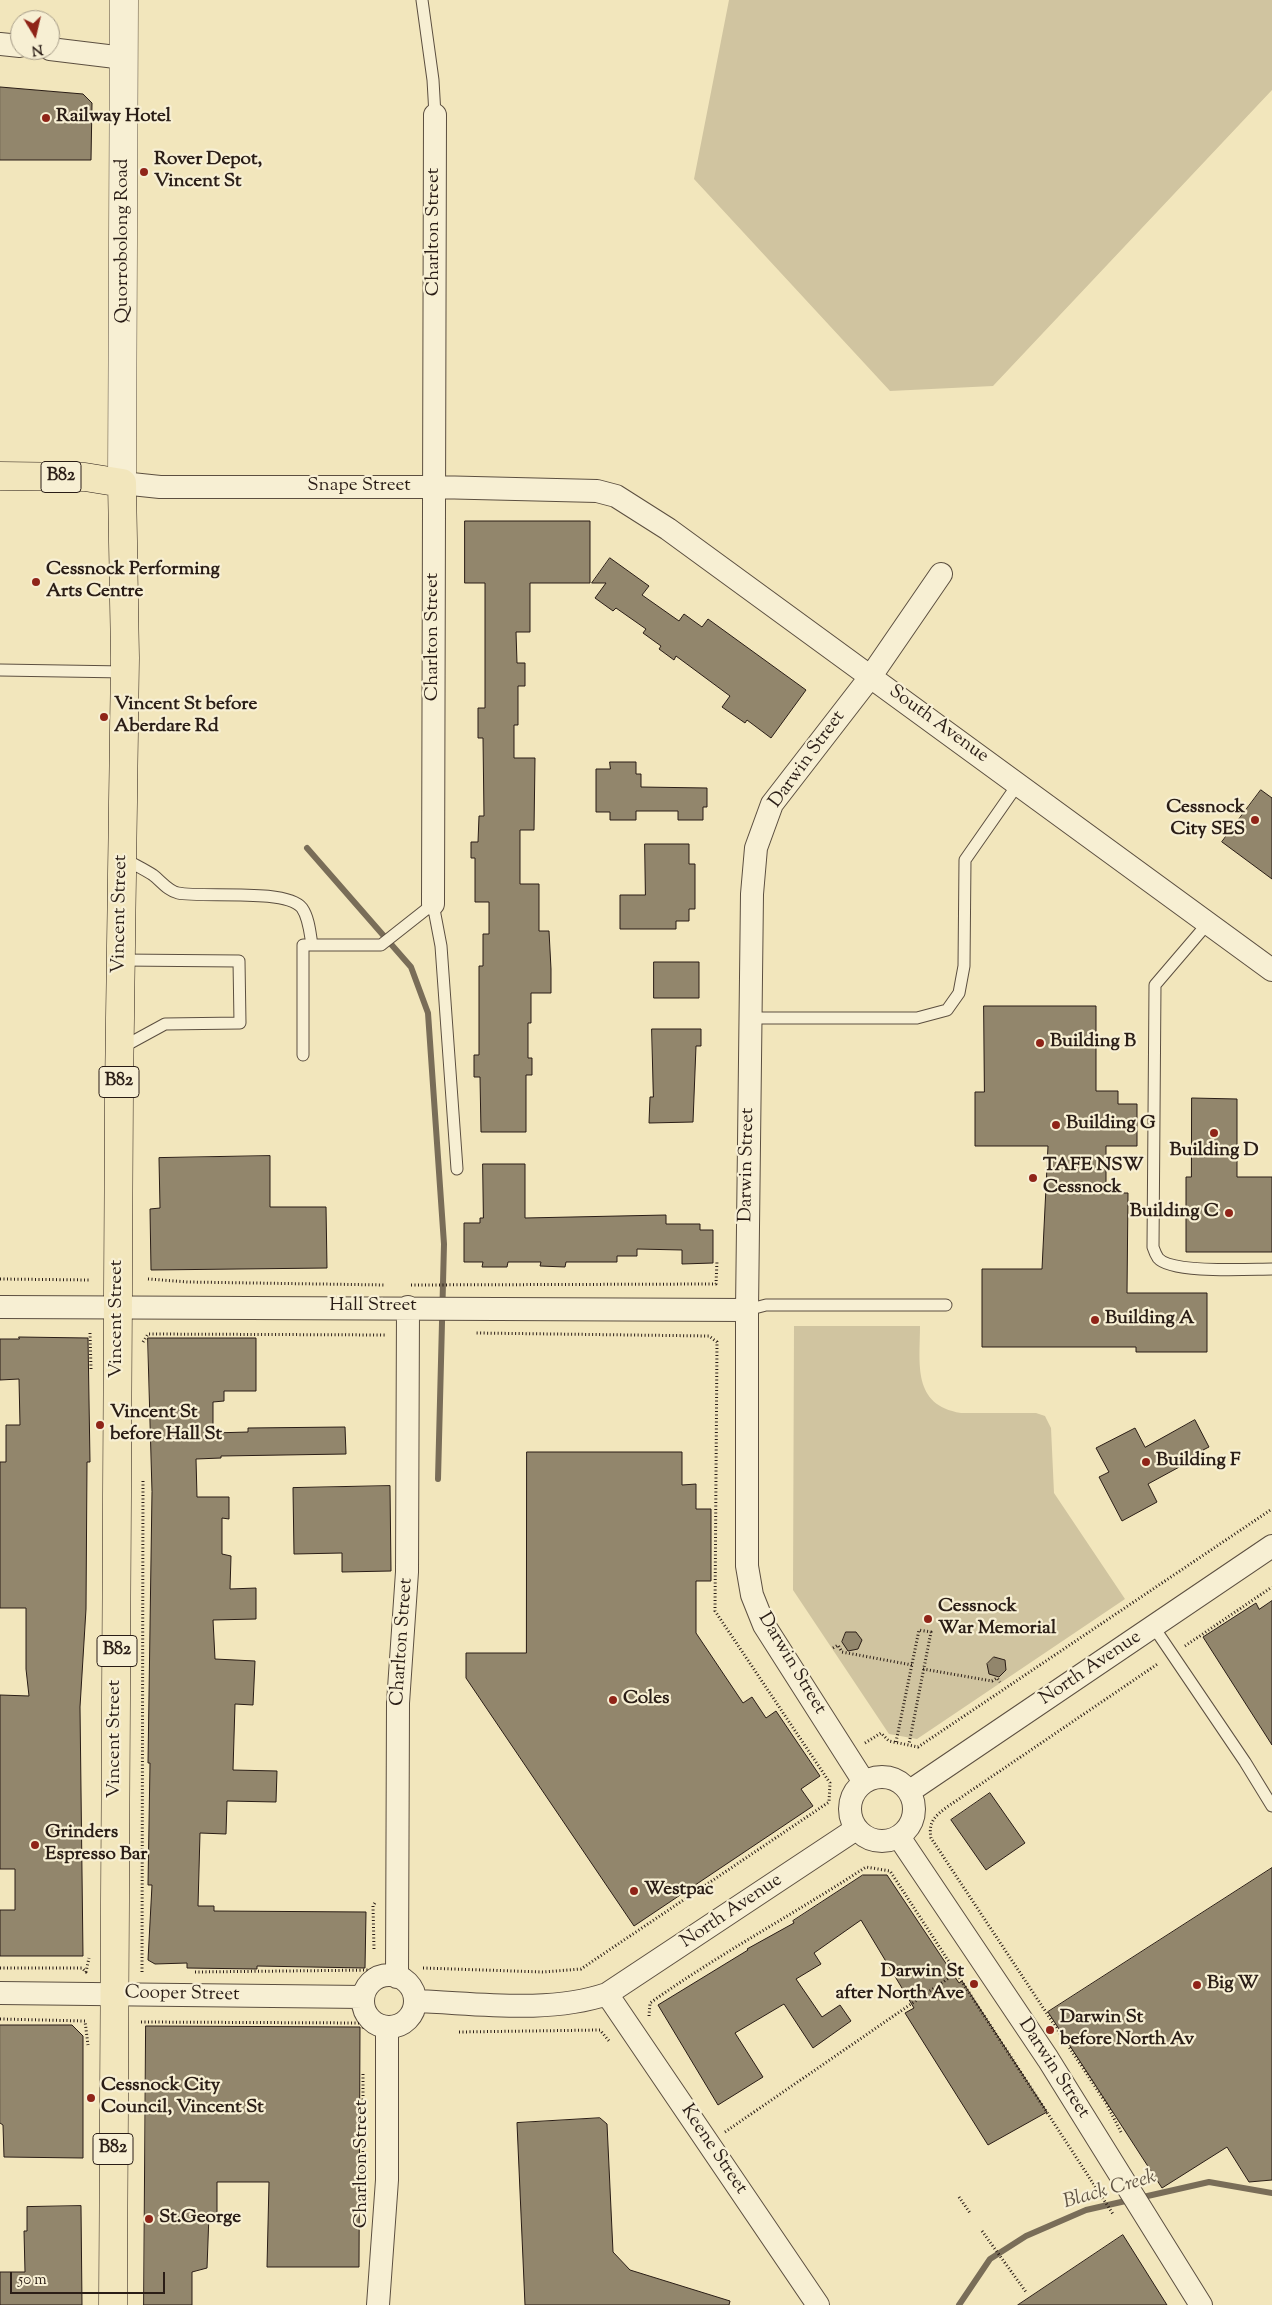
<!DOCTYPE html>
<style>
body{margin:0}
#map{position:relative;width:1272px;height:2305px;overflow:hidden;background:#f2e6bc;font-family:"Sorts Mill Goudy",serif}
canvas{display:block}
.north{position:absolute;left:10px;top:10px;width:50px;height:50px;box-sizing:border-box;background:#f7efd3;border:1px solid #a59b87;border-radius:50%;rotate:171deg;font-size:14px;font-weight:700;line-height:20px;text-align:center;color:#2a1d16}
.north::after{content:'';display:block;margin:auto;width:18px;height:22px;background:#8f2418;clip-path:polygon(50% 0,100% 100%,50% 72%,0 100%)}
.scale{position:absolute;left:10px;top:2272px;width:155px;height:22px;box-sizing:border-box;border:2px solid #2a1d16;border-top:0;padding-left:6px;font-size:15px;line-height:18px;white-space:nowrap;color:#2a1d16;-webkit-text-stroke:4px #f7efd3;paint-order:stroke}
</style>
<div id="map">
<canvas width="1272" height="2305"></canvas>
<div class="north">N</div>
<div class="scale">50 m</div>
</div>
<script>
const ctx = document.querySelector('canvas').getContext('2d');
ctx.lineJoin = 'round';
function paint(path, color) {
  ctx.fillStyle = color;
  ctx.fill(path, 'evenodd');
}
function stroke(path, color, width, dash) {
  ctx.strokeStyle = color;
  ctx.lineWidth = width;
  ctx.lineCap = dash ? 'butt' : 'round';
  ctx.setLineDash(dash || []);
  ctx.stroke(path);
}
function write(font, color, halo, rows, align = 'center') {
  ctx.font = font + ' "Sorts Mill Goudy",serif';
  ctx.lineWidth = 4.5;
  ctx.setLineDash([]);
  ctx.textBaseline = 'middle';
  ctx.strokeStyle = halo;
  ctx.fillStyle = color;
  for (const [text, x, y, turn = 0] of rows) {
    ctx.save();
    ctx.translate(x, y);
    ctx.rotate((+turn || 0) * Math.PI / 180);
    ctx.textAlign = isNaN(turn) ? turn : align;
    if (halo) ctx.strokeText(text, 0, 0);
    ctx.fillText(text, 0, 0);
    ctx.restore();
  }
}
paint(new Path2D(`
 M729 0H1272V90L993 386 890 391 694 179Z
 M794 1326H920C920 1364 912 1405 961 1413H1036L1045 1416 1051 1428 1054 1493 1125 1599 917 1739 889 1734 793 1590Z`), '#d0c4a0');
stroke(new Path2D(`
 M307 848 411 967 428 1013 444 1244 438 1479
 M959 2305 990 2259 1026 2236 1086 2210 1209 2182 1272 2193`), '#796d58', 6);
const building = new Path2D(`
 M0 87 83 94 92 103 91 160H0Z
 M465 521H590V583H530V632H516L517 663H525V686H518V725H514V758H535L534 830H520V884H539V931H549L551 969V993H531V1023H528V1058H532V1075H526V1132H481L480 1077H474V1055H479V966H483V934H489V902H475V858H471V842H478L479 816H484L483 738H478V708H485V583H465Z
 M610 558 649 586 642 595 679 621 684 614 702 627 708 619 806 690 771 738 747 720 745 723 722 707 730 696 676 656 674 660 659 649 661 646 643 633 646 629 616 608 613 611 595 598 606 583H592Z
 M610 762H636V774H641V787L707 788V807H703V820H678V811H636V820H610V812H596V769H610Z
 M1261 790 1272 798V879L1222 842Z
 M645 844H689V864H695V909H689V921H676V929H620V895H645Z
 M654 962H699V998H654Z
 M984 1006H1096V1091H1118V1104H1137V1146H1106V1193H1128L1127 1293H1207V1352H1136V1347H982V1269H1042L1048 1146H975V1092H984Z
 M652 1029H701V1046H696L693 1122 649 1123 650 1097H653Z
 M1192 1098 1237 1099V1177H1272V1252H1186V1177H1191Z
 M270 1156V1207H326L327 1268 151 1270 150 1209 160 1208 159 1158Z
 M483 1164H525V1218L666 1215V1224H700V1230H713V1263L682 1264V1250L637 1249V1256H617V1262H566L565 1267 540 1266 541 1262H508L507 1267H482L483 1262H464V1223H480V1218H483Z
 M19 1337 88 1338 90 1462H87L86 1609 80 1707 83 1956H0V1910H15V1869H0V1695L29 1696 26 1669V1608H0V1462H6V1425H20L19 1379 0 1380V1339H19Z
 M148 1338H256V1391H224V1401L213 1402V1433L248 1432V1428L345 1427 346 1454 221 1456V1458L196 1459 197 1497H229V1519L222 1518V1554L231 1556 230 1589 256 1588V1619L213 1620 215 1659 255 1661 253 1705 235 1704 233 1770 277 1771 276 1802 227 1801 226 1834 200 1833 198 1906H214V1911L366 1912 365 1968 257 1966V1969L187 1968V1963L155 1964 148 1960 152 1885H148L150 1763H148L152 1492Z
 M1195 1420 1209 1447 1203 1450 1205 1453 1148 1484 1157 1502 1122 1521 1099 1477 1109 1472 1096 1448 1135 1428 1145 1447Z
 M527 1452H682V1485L696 1484V1509H711V1581H696V1633L743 1703 752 1697 766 1718 776 1711 820 1776 801 1789 813 1806 634 1926 466 1678V1653H526Z
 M390 1486 391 1571 342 1572V1553L294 1554 293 1488Z
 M1272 1601V1745L1203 1637 1256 1603 1259 1609Z
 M846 1632H856L862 1640 858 1649 848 1651 842 1642Z
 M994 1657 1005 1660 1006 1670 999 1677 989 1674 987 1664Z
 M990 1793 1025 1843 986 1870 951 1820Z
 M1272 1868V2180L1249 2182 1227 2147 1162 2188 1048 2012Z
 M863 1875H887L959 1983 962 1981 1047 2112 988 2145 905 2013 914 2008 861 1920 814 1953 821 1964 796 1979 822 2017 840 2005 851 2021 813 2048 784 2004 735 2033 763 2077 718 2105 658 2005 748 1950 747 1949 794 1923 793 1921Z
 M0 2025H72L83 2036V2158L4 2157 3 2125 0 2123Z
 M146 2026 360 2027 359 2267H267L269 2182H217V2214H209L207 2268 192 2272V2305H144Z
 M600 2118 607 2124 613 2252 630 2270 730 2301 729 2305H525L517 2123Z
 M81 2206 82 2305H0V2272H25L24 2231H27V2207Z
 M1123 2235 1167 2305H1018Z`);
paint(building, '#92866c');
stroke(building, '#2a1d16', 1);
const service = new Path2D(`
 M422 0 433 80 435 115
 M0 670 125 672
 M123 858C133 864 144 869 153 875 161 881 168 891 178 893 202 898 286 888 302 908 309 918 310 933 312 945
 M1208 923 1155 985 1153 1247C1154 1250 1156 1255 1158 1258 1171 1274 1250 1269 1272 1269
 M121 960 239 961 240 1023 165 1024 121 1048
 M750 1018H917L947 1010 959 993 964 966 965 860 1018 784
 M303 1055V945H381L433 904 441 946 457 1169
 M747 1310 766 1305H946
 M1153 1626 1245 1762 1272 1806`);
const minor = new Path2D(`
 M0 44 20 46
 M50 49 124 58
 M122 483 160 487H434L597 491 616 496 668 529 1272 970
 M433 904 435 115
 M0 1307 747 1310
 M850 1809a32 32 0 1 1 64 0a32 32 0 1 1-64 0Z
 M864 1782 764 1625 752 1595 747 1566V1310L752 894 756 848 772 804 871 676 941 574
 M910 1791 1272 1546
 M899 1837 1048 2059 1201 2305
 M363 2001a26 26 0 1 1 52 0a26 26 0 1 1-52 0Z
 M397 1977 398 1703 407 1572 408 1307
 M0 1993 363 1997
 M607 1994 818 2305
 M415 2001C476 2003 548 2014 607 1994L856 1829
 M378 2305 387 2180V2027`);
const tertiary = new Path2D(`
 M122 483 124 0`);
const primary = new Path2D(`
 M0 476 85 477 122 483 125 658 119 1090 113 2305`);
stroke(service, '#5c4f40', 13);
stroke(minor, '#5c4f40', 24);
stroke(tertiary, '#5c4f40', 29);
stroke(primary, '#2a1d16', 29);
stroke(new Path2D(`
 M0 1279 91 1280
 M148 1279 188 1282 385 1285
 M411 1285 716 1284 717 1261
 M90 1333 91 1369
 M143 1342 148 1334 387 1335
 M143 1481 142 1972H144
 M1185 1646 1272 1587
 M833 1648 838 1645 842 1652 912 1665
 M923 1669 992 1681 997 1678 1000 1682
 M896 1742 919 1630 931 1632 909 1744
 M865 1743 881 1733 889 1741 918 1747 1272 1509
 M374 1949 373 1906 376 1901
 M0 1968H82L86 1972 89 1958
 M423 1968 543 1972 581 1969 829 1802 830 1783 715 1611 717 1342 709 1336 476 1333
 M195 1972 374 1970V1968
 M649 2016 650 2003C719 1954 794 1914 866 1867L890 1871 1113 2214
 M0 2019 85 2021 88 2045
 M141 2022 364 2023 363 2029
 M459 2032 600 2030 609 2041
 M725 2132 956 1973
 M1121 2132 1106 2103 931 1838C928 1822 935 1816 947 1807L1159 1663
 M363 2187V2073
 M959 2197 970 2213
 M982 2231 1026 2292`), '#2a1d16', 3, [1, 2.5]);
stroke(service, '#f7efd3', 11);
stroke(minor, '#f7efd3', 22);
stroke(tertiary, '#f7efd3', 28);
stroke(primary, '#f2e6bc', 28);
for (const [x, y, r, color] of [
 [46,118,5,"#8f2418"],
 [144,172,5,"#8f2418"],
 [36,582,5,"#8f2418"],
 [104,717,5,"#8f2418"],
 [1255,820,5,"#8f2418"],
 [1040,1043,5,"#8f2418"],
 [1056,1125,5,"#8f2418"],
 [1214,1133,5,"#8f2418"],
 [1033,1178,5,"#8f2418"],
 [1229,1213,5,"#8f2418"],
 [1095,1320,5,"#8f2418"],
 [100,1425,5,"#8f2418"],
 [1146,1462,5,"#8f2418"],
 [928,1619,5,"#8f2418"],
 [613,1700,5,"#8f2418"],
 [35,1845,5,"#8f2418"],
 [634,1891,5,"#8f2418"],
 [974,1984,5,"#8f2418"],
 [1197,1985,5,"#8f2418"],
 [1050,2030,5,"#8f2418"],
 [91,2098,5,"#8f2418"],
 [149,2219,5,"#8f2418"]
]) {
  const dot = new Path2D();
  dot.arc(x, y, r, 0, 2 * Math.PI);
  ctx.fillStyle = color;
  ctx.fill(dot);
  stroke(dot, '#f7efd3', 2);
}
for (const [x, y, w] of [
 [61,477,40],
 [119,1082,40],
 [117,1651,40],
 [113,2149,40]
]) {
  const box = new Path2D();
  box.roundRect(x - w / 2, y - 15.5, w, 31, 4);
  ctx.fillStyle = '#f7efd3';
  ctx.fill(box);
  stroke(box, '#2a1d16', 1);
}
write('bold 18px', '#2a1d16', null, [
 ["B82",61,477],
 ["B82",119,1082],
 ["B82",117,1651],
 ["B82",113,2149]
]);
write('bold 19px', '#2a1d16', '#f7efd3', [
 ["Railway Hotel",56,118],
 ["Rover Depot,",154,161],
 ["Vincent St",154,183],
 ["Cessnock Performing",46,571],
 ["Arts Centre",46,593],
 ["Vincent St before",114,706],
 ["Aberdare Rd",114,728],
 ["Cessnock",1245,809,"right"],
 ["City SES",1245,831,"right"],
 ["Building B",1050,1043],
 ["Building G",1066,1125],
 ["Building D",1214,1152,"center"],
 ["TAFE NSW",1043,1167],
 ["Cessnock",1043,1189],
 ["Building C",1219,1213,"right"],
 ["Building A",1105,1320],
 ["Vincent St",110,1414],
 ["before Hall St",110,1436],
 ["Building F",1156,1462],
 ["Cessnock",938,1608],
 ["War Memorial",938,1630],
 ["Coles",623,1700],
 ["Grinders",45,1834],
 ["Espresso Bar",45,1856],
 ["Westpac",644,1891],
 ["Darwin St",964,1973,"right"],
 ["after North Ave",964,1995,"right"],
 ["Big W",1207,1985],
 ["Darwin St",1060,2019],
 ["before North Av",1060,2041],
 ["Cessnock City",101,2087],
 ["Council, Vincent St",101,2109],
 ["St.George",159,2219]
], 'left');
write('19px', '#2a1d16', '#f7efd3', [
 ["Charlton Street",435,232,-90],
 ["Quorrobolong Road",124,241,-90],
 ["Snape Street",359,487],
 ["Charlton Street",434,637,-90],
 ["South Avenue",938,725,36],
 ["Darwin Street",808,760,-54],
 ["Vincent Street",121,914,-89],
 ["Darwin Street",748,1165,-89],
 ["Hall Street",373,1307],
 ["Vincent Street",118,1319,-90],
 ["Charlton Street",403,1642,-86],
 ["Darwin Street",791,1664,59],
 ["North Avenue",1091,1669,-34],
 ["Vincent Street",116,1739,-90],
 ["North Avenue",732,1912,-34],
 ["Cooper Street",182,1995,1],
 ["Darwin Street",1053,2069,57],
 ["Keene Street",713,2150,56],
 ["Charlton Street",363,2164,-90]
]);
write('italic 20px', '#5f5242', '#f7efd3', [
 ["Black Creek",1110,2191,-16]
]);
</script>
